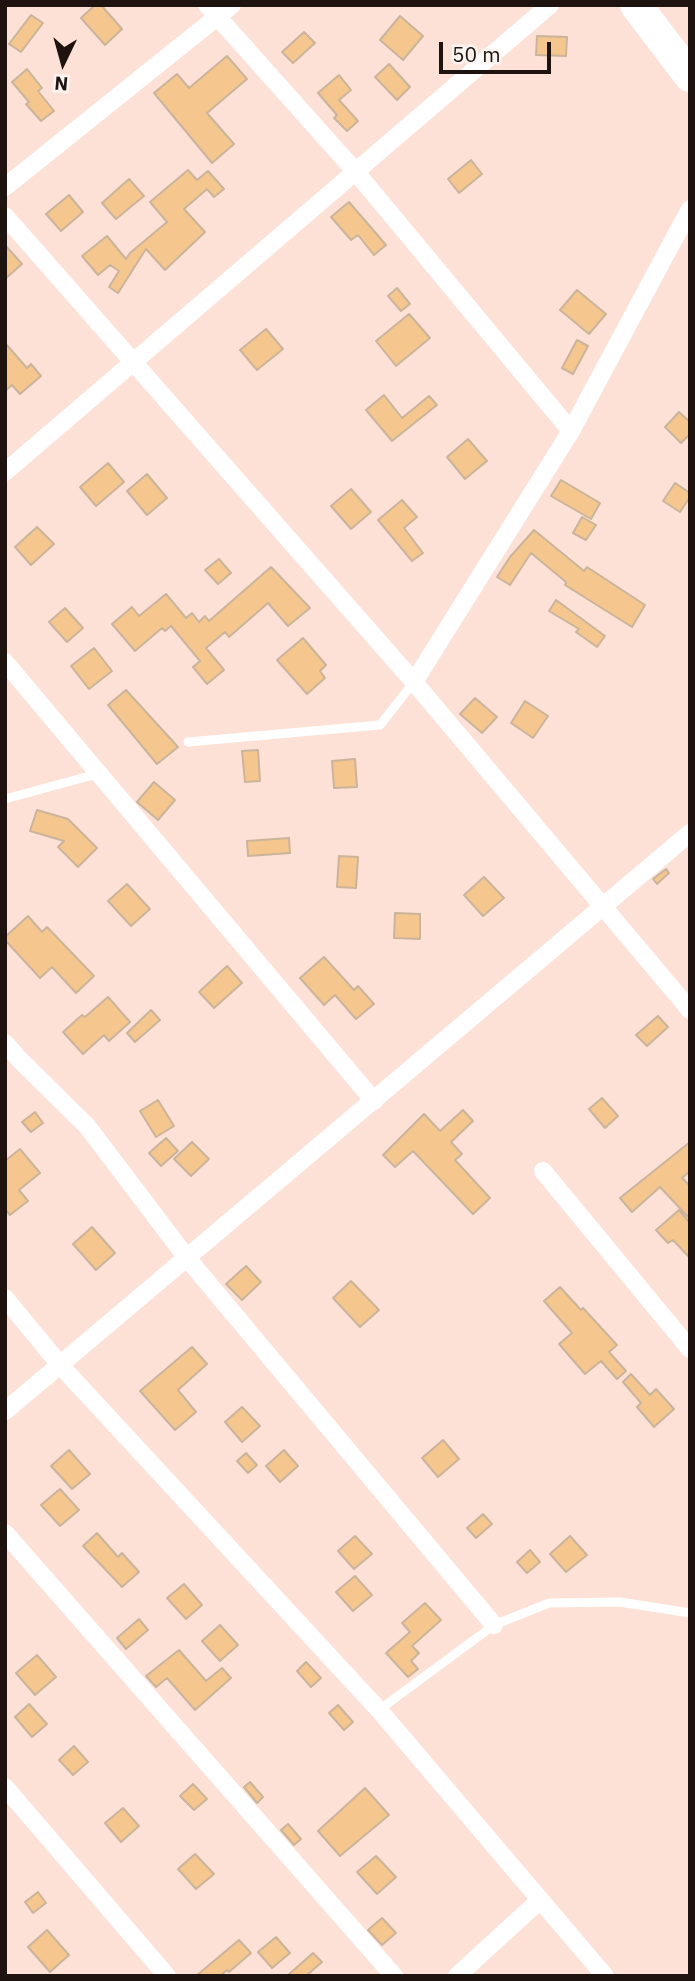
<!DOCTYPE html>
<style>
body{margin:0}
#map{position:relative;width:695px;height:1981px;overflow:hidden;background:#fde1d6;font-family:"IBM Plex Sans",sans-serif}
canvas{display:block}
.frame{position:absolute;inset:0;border:7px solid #1e130e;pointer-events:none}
.north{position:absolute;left:28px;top:28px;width:70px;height:70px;-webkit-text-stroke:5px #fbf4f1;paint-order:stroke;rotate:185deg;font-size:19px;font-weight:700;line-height:28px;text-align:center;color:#1e130e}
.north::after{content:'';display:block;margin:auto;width:24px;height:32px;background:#1e130e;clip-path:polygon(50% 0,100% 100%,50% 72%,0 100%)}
.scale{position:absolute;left:439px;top:42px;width:112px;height:32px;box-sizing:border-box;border:4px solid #1e130e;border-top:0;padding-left:9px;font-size:21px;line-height:24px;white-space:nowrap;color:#1e130e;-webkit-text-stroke:5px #fbf4f1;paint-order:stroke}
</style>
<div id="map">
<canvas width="695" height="1981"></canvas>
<div class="frame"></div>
<div class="north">N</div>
<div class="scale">50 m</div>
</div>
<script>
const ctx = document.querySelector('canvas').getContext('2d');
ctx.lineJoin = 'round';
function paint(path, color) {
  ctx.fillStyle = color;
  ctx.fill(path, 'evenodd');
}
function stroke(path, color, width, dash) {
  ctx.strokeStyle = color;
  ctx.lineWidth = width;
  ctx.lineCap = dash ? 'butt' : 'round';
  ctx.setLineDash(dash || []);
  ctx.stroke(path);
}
const building = new Path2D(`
 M95 5H101L122 29 105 45 81 18Z
 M31 15 43 23 21 52 9 44Z
 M400 16 423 36 403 60 380 40Z
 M304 32 315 43 293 63 282 52Z
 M537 36 567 37 566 56 536 55Z
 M227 56 247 79 207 113 234 144 212 163 154 93 177 74 189 88Z
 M389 64 410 87 397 100 375 77Z
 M27 69 42 88 38 91 54 111 41 121 26 104 29 102 12 82Z
 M339 75 351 90 339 100 358 121 347 131 334 118 337 115 318 93Z
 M471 160 482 174 459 193 448 179Z
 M188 170 197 180 208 171 224 189 214 197 207 189 184 209 205 232 165 270 146 249 118 293 109 287 119 271 110 265 98 275 82 256 107 236 126 259 130 253 167 222 150 202Z
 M129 179 144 196 116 219 102 203Z
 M69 195 83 212 61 231 46 214Z
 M349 202 386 245 374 255 358 235 351 240 331 217Z
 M5 245 22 264 5 279Z
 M397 288 410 304 401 311 388 296Z
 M577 290 606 314 589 334 560 310Z
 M409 314 430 338 396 366 376 341Z
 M266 329 283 349 257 370 240 350Z
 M577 340 588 346 573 374 562 368Z
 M5 343 27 368 31 364 41 376 20 394 12 385 5 391Z
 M384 395 402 418 429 396 437 405 392 441 366 410Z
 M679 412 690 422V434L681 443 665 427Z
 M468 439 487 461 465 479 447 457Z
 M108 463 124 482 96 506 80 487Z
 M147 474 167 498 147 515 127 491Z
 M561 480 600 503 591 519 551 496Z
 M675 483 690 493V497L680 512 663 501Z
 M351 489 371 512 351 529 331 506Z
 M402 500 417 517 404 528 423 553 412 561 378 520Z
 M582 517 596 525 586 540 573 533Z
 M37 527 54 544 31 565 15 547Z
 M534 530 584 571 587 567 645 605 632 627 565 585 566 582 531 553 510 585 497 577 510 557Z
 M219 559 231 573 218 584 205 570Z
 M271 567 310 608 288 626 268 603 229 637 225 632 206 648 224 670 207 684 193 667 200 661 171 626 165 631 162 628 135 651 112 624 132 607 139 616 166 594 186 618 192 613 199 622 205 616 209 621Z
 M556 600 605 636 597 647 576 632 579 629 549 611Z
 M65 608 83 628 67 642 49 622Z
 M303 638 326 665 320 671 325 678 307 694 277 660Z
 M94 648 112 671 89 689 71 666Z
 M126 690 178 747 157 764 108 705Z
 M475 698 497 717 482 733 460 714Z
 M525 701 548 716 533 738 511 723Z
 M258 750 260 781 245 782 242 751Z
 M355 759 357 787 334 788 332 761Z
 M154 782 175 800 158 820 137 802Z
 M37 810 68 819 97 848 78 867 58 847 64 841 30 831Z
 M289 838 290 853 248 856 247 841Z
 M339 856 358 857 356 888 337 887Z
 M666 869 669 873 657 884 653 879Z
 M484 877 504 898 483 916 464 895Z
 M127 884 150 909 131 926 108 901Z
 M395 913 420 914V939L394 938Z
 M28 916 42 932 47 927 94 976 76 993 52 967 40 978 5 940V937Z
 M324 957 354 990 358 986 374 1004 356 1019 335 995 324 1005 300 978Z
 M227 966 242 983 214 1008 199 992Z
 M108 997 130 1022 109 1041 104 1035 83 1054 63 1032 82 1015 85 1017Z
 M151 1010 160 1020 135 1042 127 1033Z
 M658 1016 668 1027 647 1046 636 1035Z
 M602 1098 618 1116 605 1128 589 1109Z
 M158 1100 174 1126 156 1137 140 1111Z
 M463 1110 473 1121 451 1142 462 1154 455 1160 490 1198 473 1214 413 1151 395 1167 383 1155 424 1114 440 1131Z
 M35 1112 43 1123 31 1132 22 1122Z
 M166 1138 178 1151 161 1166 149 1153Z
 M192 1142 209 1159 191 1176 174 1159Z
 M690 1142V1171L682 1178 690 1186V1219L660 1187 632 1212 620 1198Z
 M20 1149 40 1173 19 1190 28 1201 10 1215 5 1209V1161Z
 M679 1210 690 1223V1258L673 1240 668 1243 656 1230Z
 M92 1227 115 1253 96 1270 73 1244Z
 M246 1266 261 1282 242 1300 226 1284Z
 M351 1281 379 1310 360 1327 333 1298Z
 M560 1287 581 1310 583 1308 617 1345 609 1352 626 1371 617 1379 601 1361 585 1374 559 1344 572 1333 544 1301Z
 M192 1347 207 1364 178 1390 196 1412 175 1430 140 1391Z
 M631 1374 650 1395 656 1389 674 1409 654 1427 637 1407 641 1403 623 1382Z
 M242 1407 260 1426 242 1442 225 1422Z
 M443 1440 459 1459 438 1477 422 1458Z
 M69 1450 90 1474 72 1489 51 1466Z
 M284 1450 298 1466 280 1482 266 1466Z
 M246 1453 257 1465 248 1473 237 1461Z
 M60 1489 79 1510 60 1526 41 1505Z
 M483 1514 492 1524 476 1538 467 1528Z
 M97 1533 118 1557 122 1553 139 1572 122 1587 83 1546Z
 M355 1536 372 1554 354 1569 338 1551Z
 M570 1536 587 1555 566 1572 550 1554Z
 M530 1550 540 1562 527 1573 517 1562Z
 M355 1576 372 1595 353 1611 336 1592Z
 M184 1584 202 1605 186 1619 167 1598Z
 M425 1603 441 1620 412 1646 419 1653 411 1661 418 1669 408 1677 386 1653 410 1632 402 1623Z
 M139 1619 148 1630 126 1649 117 1638Z
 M220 1625 238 1645 220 1661 202 1641Z
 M179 1650 206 1681 222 1668 231 1678 195 1710 167 1678 156 1687 146 1676Z
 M37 1655 56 1677 35 1695 16 1673Z
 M306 1662 321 1678 311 1687 297 1671Z
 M29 1704 47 1724 32 1737 15 1717Z
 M338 1705 353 1722 344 1730 329 1713Z
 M74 1746 88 1762 73 1775 59 1760Z
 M250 1782 263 1797 257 1803 244 1787Z
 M193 1784 207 1799 194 1810 180 1796Z
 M365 1788 389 1815 340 1856 318 1831Z
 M123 1808 139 1826 121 1842 105 1823Z
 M288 1824 301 1839 294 1845 281 1830Z
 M195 1854 214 1874 196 1889 178 1869Z
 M376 1856 396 1877 377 1894 357 1872Z
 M38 1892 46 1903 33 1913 25 1902Z
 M382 1918 396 1933 382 1945 368 1930Z
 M47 1930 69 1955 50 1972 28 1947Z
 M276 1937 290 1953 272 1968 258 1952Z
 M239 1940 251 1953 229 1972 227 1970 220 1976H196Z
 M313 1953 322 1962 306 1976H287Z`);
paint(building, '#f5c78e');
stroke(building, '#cab49b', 2);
stroke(new Path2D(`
 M188 742 380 725 414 682
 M5 799 97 774
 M379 1710 494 1625 549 1603 620 1602 690 1613`), '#fff', 9);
stroke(new Path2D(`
 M207 5 355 171 571 431
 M5 187 232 5
 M5 216 414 682 690 1010
 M5 472 550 5
 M5 662 374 1101
 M414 682 571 431 690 209
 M5 1043 20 1060 87 1126 187 1258 494 1625
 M543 1171 690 1349
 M5 1298 61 1366 379 1710 605 1976
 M5 1411 690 833
 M5 1533 394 1976
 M5 1787 167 1976
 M457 1976 540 1900`), '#fff', 18);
stroke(new Path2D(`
 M636 5 690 76`), '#fff', 32);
</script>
